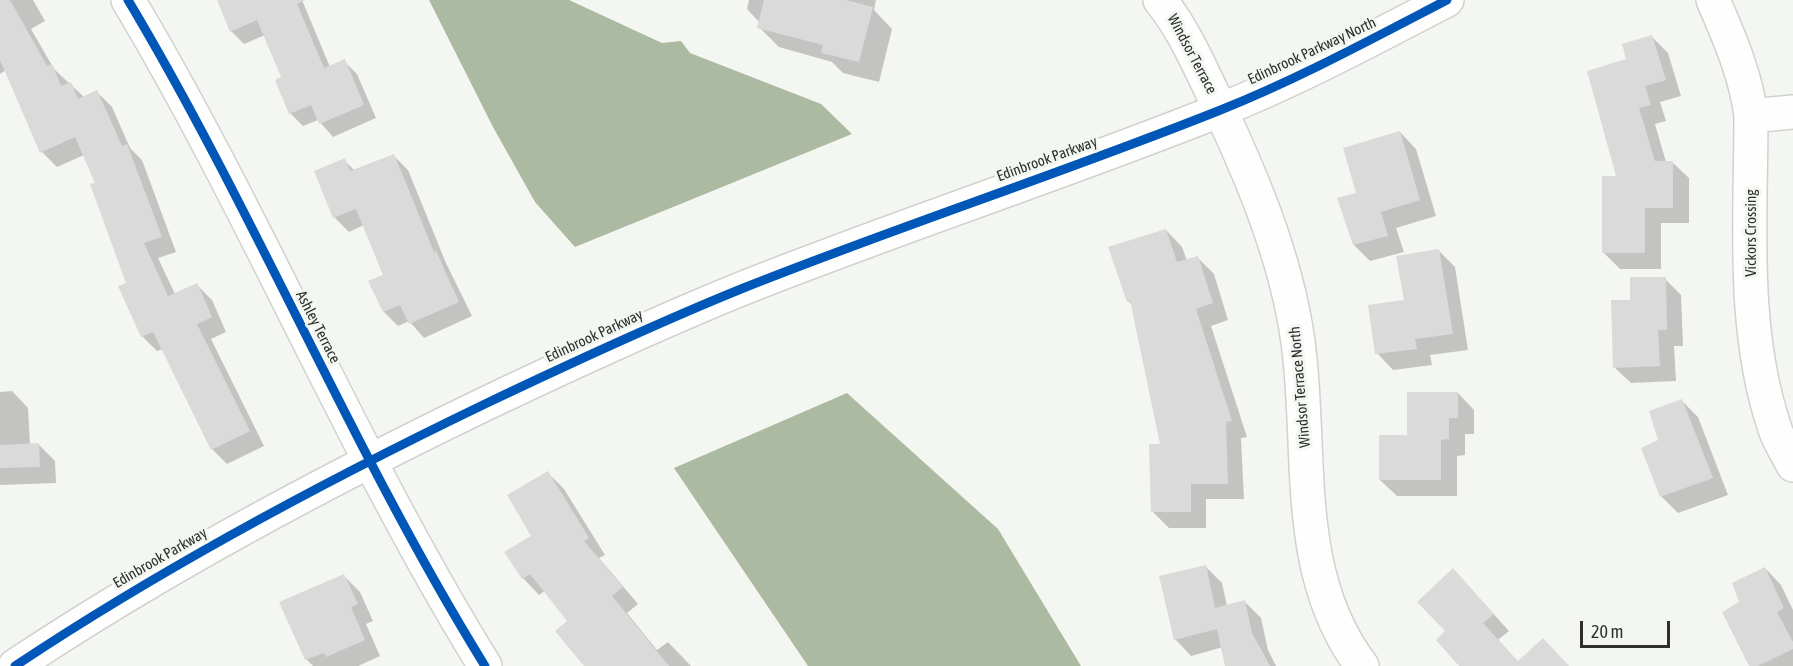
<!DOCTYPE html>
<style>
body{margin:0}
#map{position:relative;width:1793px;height:666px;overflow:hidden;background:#f4f6f2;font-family:"Asap Condensed",sans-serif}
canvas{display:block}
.scale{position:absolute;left:1580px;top:621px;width:90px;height:27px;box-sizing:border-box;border:3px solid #2f302e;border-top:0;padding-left:8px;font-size:18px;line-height:21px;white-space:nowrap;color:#2f302e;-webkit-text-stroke:4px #f3f7f1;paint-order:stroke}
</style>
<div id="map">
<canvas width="1793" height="666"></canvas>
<div class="scale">20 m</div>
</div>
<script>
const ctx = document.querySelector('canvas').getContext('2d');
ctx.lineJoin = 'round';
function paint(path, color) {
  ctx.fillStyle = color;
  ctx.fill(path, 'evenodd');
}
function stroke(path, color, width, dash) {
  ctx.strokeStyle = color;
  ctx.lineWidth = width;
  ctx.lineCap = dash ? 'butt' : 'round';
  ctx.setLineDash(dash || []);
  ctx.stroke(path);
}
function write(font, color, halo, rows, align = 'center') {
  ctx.font = font + ' "Asap Condensed",sans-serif';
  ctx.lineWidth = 6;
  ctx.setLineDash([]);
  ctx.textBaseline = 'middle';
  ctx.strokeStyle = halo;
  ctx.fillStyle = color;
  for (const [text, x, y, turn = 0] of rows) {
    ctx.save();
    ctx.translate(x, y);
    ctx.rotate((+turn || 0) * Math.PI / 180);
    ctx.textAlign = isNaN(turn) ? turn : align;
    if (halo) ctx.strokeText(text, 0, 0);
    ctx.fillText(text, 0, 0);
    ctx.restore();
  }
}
paint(new Path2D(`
 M429 0H569L662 43 681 41 690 53 821 104 852 134 575 247 535 202 493 127Z
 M847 393 998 529 1081 666H808L674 468Z`), '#abbaa1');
paint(new Path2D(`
 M0 0H33L45 21 31 29 54 69 84 97 97 92 112 107 130 148 142 160 176 252 158 258 175 294 197 285 212 300 226 332 211 339 264 446 227 464 212 449 163 349 157 351 142 336 97 183 84 155 57 167 42 152 6 70 0 74Z
 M218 0H302L330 67 344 61 357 74 376 118 333 137 318 120 303 126 290 113 283 78 265 35 244 44 231 31Z
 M749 0H876L874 10 892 29 879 82 843 73 832 62 779 47 759 27 760 23 747 9Z
 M1652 37 1668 53 1681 96 1660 102 1666 121 1655 124 1666 162H1672L1689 178V223H1661V269H1620L1603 252 1618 177 1628 60Z
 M1400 132 1416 149 1436 216 1396 228 1404 252 1370 261 1354 245 1358 194Z
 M393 155 408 170 446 263 472 316 424 338 409 321 398 326 384 312 385 275 364 225 349 232 334 217 344 160 355 171Z
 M1166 230 1182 247 1187 261 1198 258 1214 274 1228 320 1211 326 1247 437 1241 438 1244 499H1206V528H1169L1152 511 1162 446 1132 305 1128 301Z
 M1439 251 1455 267 1468 350 1430 355 1432 365 1393 370 1377 353 1405 301Z
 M1665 279 1681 295 1683 346H1674L1676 381 1631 383 1614 367 1631 301Z
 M12 391 28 408 30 445H39L55 461 56 483 0 485V392Z
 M1458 393 1474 410V434H1465V455L1457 456V496H1397L1380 480 1409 436Z
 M1682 401 1698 417 1728 495 1678 513 1661 496 1660 441Z
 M548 473 564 489 605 555 599 558 638 604 627 613 657 650 668 642 691 666H586L569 621 545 591 539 595 523 578 507 552 533 537Z
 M1205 566 1222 583 1227 606 1245 602 1261 618 1268 650 1276 666H1227L1223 647 1191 656 1175 639Z
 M1765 568 1781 585 1793 610V666H1750L1741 603Z
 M344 576 360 592 373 621 366 624 380 656 358 666H313L306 659Z
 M1469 587 1509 631 1498 640 1519 663 1568 666H1461L1447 631Z`), '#0003');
paint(new Path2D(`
 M0 0H10L47 66 52 64 61 86 71 82 78 99 97 90 122 146 127 144 162 237 144 243 168 296 197 283 212 317 197 324 250 431 211 450 153 332 141 337 118 286 126 283 90 184 95 183 75 137 40 153 0 60Z
 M217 0H305L297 4 324 68 345 59 364 105 319 124 311 105 289 114 275 80 281 77 257 20 230 32Z
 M764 0H846L873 7 859 62 821 53 823 45 757 28Z
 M1652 35 1666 80 1645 86 1651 105 1639 108 1655 161H1673V208H1645V253H1602V176H1616L1587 71 1626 59 1622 44Z
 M1400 131 1420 200 1381 212 1388 236 1353 245 1337 198 1356 193 1343 148Z
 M394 154 434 252 436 251 459 302 409 324 400 305 383 312 368 281 383 275 356 209 333 218 314 171 345 158 350 171Z
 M1166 229 1177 262 1198 256 1213 303 1196 309 1232 421 1226 422 1228 484H1191V512H1151L1149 444H1160L1130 300 1127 302 1108 247Z
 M1439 249 1453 334 1415 339 1417 349 1375 354 1368 305 1404 300 1396 256Z
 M1630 277H1666L1667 330H1658L1660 366 1613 368 1611 300H1630Z
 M1407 392H1458V418H1449V439L1441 440V480H1379V435H1407Z
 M1682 399 1713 478 1660 497 1641 448 1658 440 1649 411Z
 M39 443 40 467 0 468V445Z
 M548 471 589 538 584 541 623 587 612 596 669 666H584L555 631 567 621 530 574 522 579 504 552 531 536 507 495Z
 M1206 565 1215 608 1245 600 1252 633 1270 666H1225L1217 629 1174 640 1159 576Z
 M1765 567 1784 608 1777 612 1793 642V649L1758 666H1749L1722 612 1739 602 1732 583Z
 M1453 568 1494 614 1483 623 1518 661 1543 638 1569 666H1459L1436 640 1445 631 1417 602Z
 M344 574 358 604 351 607 365 640 326 657 324 653 305 660 279 602Z`), '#d9dad9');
const minor = new Path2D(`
 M128 0C257 216 352 451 485 666
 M1160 0C1182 27 1196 59 1211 90 1249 170 1286 254 1298 342 1313 451 1291 573 1362 666
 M1713 0C1729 37 1746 75 1751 116 1751 220 1741 329 1775 429 1779 441 1787 453 1793 465
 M1751 116 1793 112
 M15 666C165 566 325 481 487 403 571 363 655 324 741 289 899 226 1060 174 1218 111 1296 80 1372 39 1447 0`);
stroke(minor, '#d0d2cf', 36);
stroke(minor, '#fdfefd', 33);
stroke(new Path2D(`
 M128 0C257 216 352 451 485 666
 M15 666C165 566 325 481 487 403 571 363 655 324 741 289 899 226 1060 174 1218 111 1296 80 1372 39 1447 0`), '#0057b8', 9);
write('15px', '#2f302e', '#f3f7f1', [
 ["Edinbrook Parkway North",1312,51,-25],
 ["Windsor Terrace",1192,54,62],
 ["Edinbrook Parkway",1047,159,-20],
 ["Vickors Crossing",1751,233,-90],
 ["Ashley Terrace",318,327,63],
 ["Edinbrook Parkway",594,336,-25],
 ["Windsor Terrace North",1300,387,-95],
 ["Edinbrook Parkway",160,558,-30]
]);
</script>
